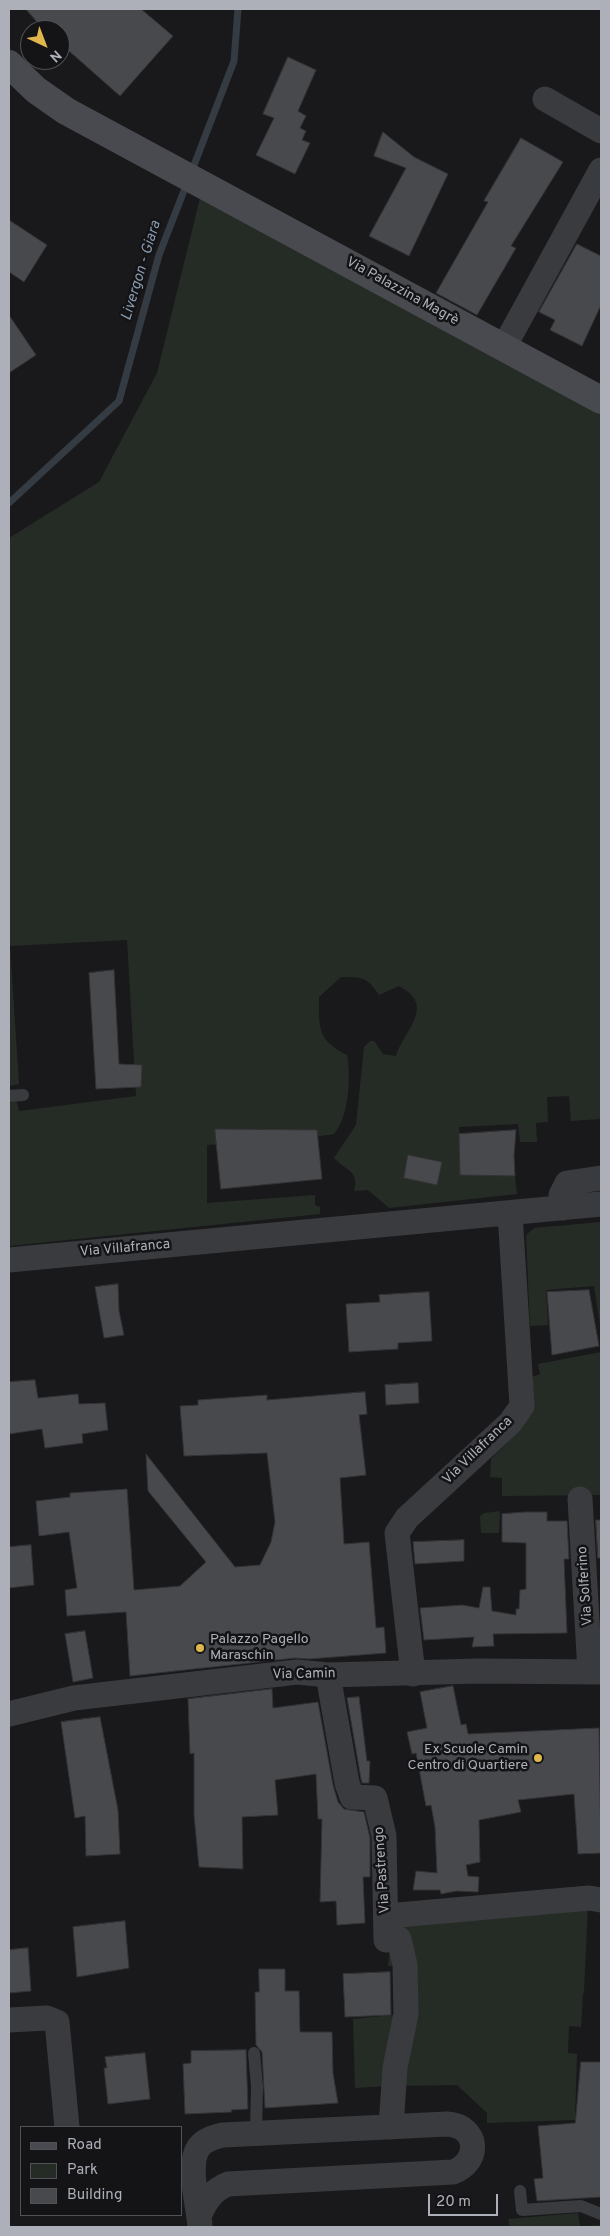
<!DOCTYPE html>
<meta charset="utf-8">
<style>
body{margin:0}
#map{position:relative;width:610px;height:2236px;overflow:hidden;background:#19191b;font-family:Overpass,sans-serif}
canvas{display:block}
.frame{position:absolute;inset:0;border:10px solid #adb0b9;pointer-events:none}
.legend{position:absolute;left:20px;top:2126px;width:162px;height:90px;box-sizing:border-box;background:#141416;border:1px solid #515257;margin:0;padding:6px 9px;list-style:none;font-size:15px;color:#adb0b9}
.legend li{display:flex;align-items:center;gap:10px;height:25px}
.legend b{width:25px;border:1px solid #515257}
.north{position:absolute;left:20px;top:20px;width:50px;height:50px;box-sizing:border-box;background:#141416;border:1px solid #515257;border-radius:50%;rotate:137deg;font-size:14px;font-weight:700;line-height:20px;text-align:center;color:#adb0b9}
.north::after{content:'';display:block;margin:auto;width:18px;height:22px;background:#e0b74c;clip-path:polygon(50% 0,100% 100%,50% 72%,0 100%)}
.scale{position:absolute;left:428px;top:2194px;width:70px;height:22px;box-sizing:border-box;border:2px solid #adb0b9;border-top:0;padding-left:6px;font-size:15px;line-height:18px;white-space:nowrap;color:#adb0b9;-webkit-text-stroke:4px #141416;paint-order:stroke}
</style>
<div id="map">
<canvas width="610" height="2236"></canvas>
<div class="frame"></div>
<ul class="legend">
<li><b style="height:6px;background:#484a4f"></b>Road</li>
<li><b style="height:14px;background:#252c26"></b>Park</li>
<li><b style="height:14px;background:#48494d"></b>Building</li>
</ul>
<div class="north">N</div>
<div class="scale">20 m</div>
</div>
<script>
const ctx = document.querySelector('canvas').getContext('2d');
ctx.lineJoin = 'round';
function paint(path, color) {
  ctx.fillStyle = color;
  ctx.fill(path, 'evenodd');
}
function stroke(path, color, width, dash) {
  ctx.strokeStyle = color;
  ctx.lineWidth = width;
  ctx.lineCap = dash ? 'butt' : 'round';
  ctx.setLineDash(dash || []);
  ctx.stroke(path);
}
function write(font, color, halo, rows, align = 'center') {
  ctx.font = font + ' Overpass,sans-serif';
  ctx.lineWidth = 5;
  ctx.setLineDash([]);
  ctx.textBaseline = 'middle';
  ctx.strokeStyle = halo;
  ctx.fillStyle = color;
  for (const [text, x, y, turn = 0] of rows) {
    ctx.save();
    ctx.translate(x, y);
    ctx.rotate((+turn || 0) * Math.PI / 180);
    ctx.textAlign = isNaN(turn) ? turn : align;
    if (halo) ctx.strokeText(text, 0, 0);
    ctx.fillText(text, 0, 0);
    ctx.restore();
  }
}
paint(new Path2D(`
 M201 194 601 414V1119L571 1121 569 1096 547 1097 548 1122 536 1123 537 1142H520L518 1124 459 1127 461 1175 515 1176 517 1194 389 1208 368 1190 354 1191C360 1171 346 1171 334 1158L356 1125 364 1047 370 1041H374L383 1054 396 1056C404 1030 437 1006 399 986L379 995C367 977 363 977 341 977L319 997C319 1028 317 1040 347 1055 351 1077 349 1117 334 1134L302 1139 207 1145V1203L315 1195V1205L320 1207V1214L9 1246V1101L17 1102 19 1111 136 1096 127 940 10 946 19 1084 9 1086V538L99 482 157 373Z
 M601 1222V1331L594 1286 546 1290 548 1325 530 1326 526 1235 534 1228Z
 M601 1352V1495L502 1496V1478L490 1477 491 1459 521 1429 532 1377 540 1374 538 1364Z
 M500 1511 499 1533H481L480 1516 484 1513Z
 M588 1902 584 1993H583L581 2027 569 2026 568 2053 577 2054 575 2120 487 2123V2113L457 2085 399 2086V1921Z
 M390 1950 400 1966 387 2086 355 2088 353 2019 394 2015 393 1966H388Z
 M578 2213 580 2226 601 2225V2227H510L508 2219Z`), '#252c26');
stroke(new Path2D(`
 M191 173 234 61 238 9
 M9 503 119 401 159 255 187 183`), '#343b42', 7);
const building = new Path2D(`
 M26 9H141L173 36 120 96 60 43V30H44Z
 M288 57 316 70 298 111 306 116 300 128 306 131 302 140 310 143 295 174 256 155 274 118 263 114Z
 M383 132 414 157 448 174 409 256 369 236 406 168 374 156Z
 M521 138 563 162 511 246 516 248 477 315 436 293 488 202 484 201Z
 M9 220 47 245 24 282 9 272Z
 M577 244 601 256V305L582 346 550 330 555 320 539 312Z
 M9 315 36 355 9 373Z
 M114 970 119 1064 142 1065 141 1087 96 1089 89 973Z
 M215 1129 317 1130 322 1179 221 1189Z
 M516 1130 514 1156 515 1176 460 1175 459 1134Z
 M408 1155 442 1162 437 1185 404 1178Z
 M118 1284 119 1311 124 1335 104 1338 95 1287Z
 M589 1290 599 1346 552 1355 547 1292Z
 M429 1292 432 1341 398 1343V1349L349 1352 346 1304 380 1302 379 1295Z
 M35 1380 38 1398 78 1394 79 1404 105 1403 108 1430 82 1434 83 1443 45 1448 42 1429 9 1434V1382Z
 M418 1383 419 1403 386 1405 385 1385Z
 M365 1392 367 1414 359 1415 366 1475 340 1478 344 1544 369 1542 376 1628 384 1627 386 1653 309 1659 295 1658 130 1676 126 1612 67 1616 65 1590 77 1588 69 1532 39 1536 36 1501 70 1497V1493L127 1489 134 1590 180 1586 206 1562 148 1491 146 1454 235 1567 260 1565 271 1542 275 1522 267 1453 184 1456 180 1406 198 1405V1400L267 1395V1400L279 1399Z
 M526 1512H547V1521H567L569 1559H564L567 1633 493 1634 494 1646 472 1647 474 1637 424 1640 420 1608 462 1605 479 1608 483 1587H490L492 1611 516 1615V1609H519L520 1590 526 1589V1543L502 1542V1514Z
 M596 1520H601V1558H598Z
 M464 1540V1561L415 1564 413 1542Z
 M31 1545 34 1585 9 1588V1547Z
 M85 1631 93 1678 73 1682 65 1634Z
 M453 1686 461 1725 466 1724 468 1734 599 1728 601 1853 578 1854 574 1794 518 1800 521 1812 479 1820 480 1862 466 1865 468 1876 479 1877 478 1892 456 1891 441 1894 440 1890H413L416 1871 437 1873 435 1827 431 1805 426 1806 416 1753 412 1754 407 1732 427 1728 420 1692Z
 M272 1689 273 1708 318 1702 333 1785 338 1802 344 1809 364 1812 370 1838V1877H363L365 1923 337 1925 336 1901 320 1902 322 1819H318L316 1774 275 1780 278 1815 242 1817 243 1869 199 1867 194 1815V1753L190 1754 188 1699Z
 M359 1697 367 1761H370L369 1783H362L361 1779 347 1698Z
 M100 1717 118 1810 120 1854 86 1856 85 1816 75 1818 61 1722Z
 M125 1921 129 1968 77 1977 73 1927Z
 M28 1948 31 1991 9 1993V1950Z
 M259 1969H285V1991H299L300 2032H332L333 2073 338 2103 265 2108 262 2052 256 2045 255 1992H259Z
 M390 1972 391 2015 345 2017 343 1974Z
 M246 2050 248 2109 231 2110 232 2112 185 2114 183 2064 191 2063V2051Z
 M145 2053 150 2099 108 2104 104 2068H107L105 2057Z
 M581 2062H601V2197L537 2201 534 2179 543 2178 538 2126 575 2123Z`);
paint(building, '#48494d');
stroke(building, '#333336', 1);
stroke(new Path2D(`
 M9 1096 23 1095
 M254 2053 257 2086 256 2133
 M520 2191 522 2210 581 2206 601 2214`), '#3a3b3f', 12);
stroke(new Path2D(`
 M545 99 601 131
 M504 347 601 170
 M562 1208 561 1195 567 1183 601 1178
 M9 1260 601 1204
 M580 1499 590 1672
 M413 1674 397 1533 407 1518 510 1423 522 1406 510 1213
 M328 1675 347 1783 352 1797 375 1798 384 1836 386 1940 399 1939 405 1965 406 2014 395 2068 391 2127
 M9 1714 74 1698 297 1672 328 1675 478 1671 601 1672
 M387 1916 589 1898 601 1900
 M9 2020 47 2018 57 2022 67 2127
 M200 2214C206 2200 213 2190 228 2184L453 2172C481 2162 479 2126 447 2124L223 2135C215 2137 205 2139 199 2147 186 2165 199 2206 200 2227`), '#3a3b3f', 25);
stroke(new Path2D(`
 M9 64 36 90 66 111 601 400`), '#484a4f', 28);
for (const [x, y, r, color] of [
 [200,1648,5,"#e0b74c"],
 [538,1758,5,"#e0b74c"]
]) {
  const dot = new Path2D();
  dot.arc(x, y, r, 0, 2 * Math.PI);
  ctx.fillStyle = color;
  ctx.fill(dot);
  stroke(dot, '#141416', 2);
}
write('14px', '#adb0b9', '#141416', [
 ["Via Palazzina Magrè",402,292,29],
 ["Via Villafranca",125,1249,-5],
 ["Via Villafranca",478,1451,-44],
 ["Via Solferino",586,1586,-94],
 ["Via Camin",304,1675,-1],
 ["Via Pastrengo",383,1870,-94]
]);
write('14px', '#adb0b9', '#141416', [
 ["Palazzo Pagello",210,1640],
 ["Maraschin",210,1656],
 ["Ex Scuole Camin",528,1750,"right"],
 ["Centro di Quartiere",528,1766,"right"]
], 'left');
write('italic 15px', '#889bb0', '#141416', [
 ["Livergon - Giara",142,271,-73]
]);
</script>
